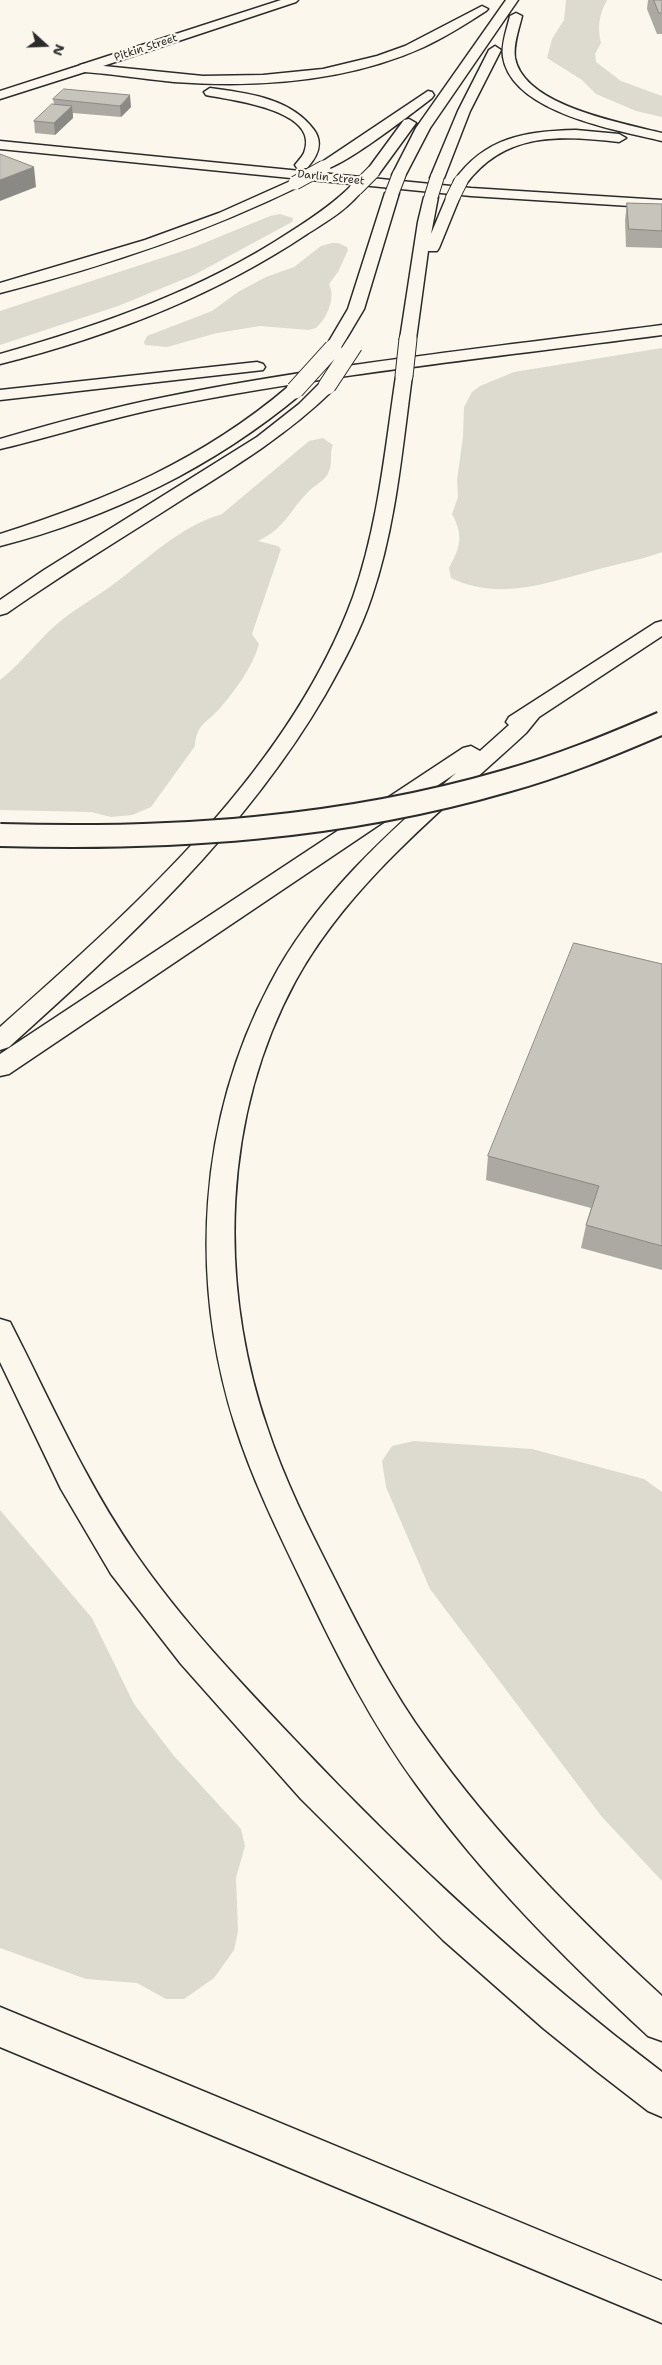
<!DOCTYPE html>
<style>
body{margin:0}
#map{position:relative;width:662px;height:2365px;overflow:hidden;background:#fbf7ec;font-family:"Shantell Sans",sans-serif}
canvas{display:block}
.north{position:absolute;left:20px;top:20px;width:50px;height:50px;-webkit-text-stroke:4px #fbf7ec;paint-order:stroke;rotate:110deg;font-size:14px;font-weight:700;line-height:20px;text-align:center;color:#2b2b2b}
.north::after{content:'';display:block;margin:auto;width:18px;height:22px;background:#2b2b2b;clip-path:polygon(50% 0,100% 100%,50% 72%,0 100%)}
</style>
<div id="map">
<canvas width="662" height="2365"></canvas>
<div class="north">N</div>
</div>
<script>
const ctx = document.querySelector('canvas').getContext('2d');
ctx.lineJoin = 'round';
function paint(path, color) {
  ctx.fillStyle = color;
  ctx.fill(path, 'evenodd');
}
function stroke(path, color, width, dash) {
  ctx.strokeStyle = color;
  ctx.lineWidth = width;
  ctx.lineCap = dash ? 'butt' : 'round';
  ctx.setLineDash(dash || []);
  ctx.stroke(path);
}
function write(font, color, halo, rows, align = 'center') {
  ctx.font = font + ' "Shantell Sans",sans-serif';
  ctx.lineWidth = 4.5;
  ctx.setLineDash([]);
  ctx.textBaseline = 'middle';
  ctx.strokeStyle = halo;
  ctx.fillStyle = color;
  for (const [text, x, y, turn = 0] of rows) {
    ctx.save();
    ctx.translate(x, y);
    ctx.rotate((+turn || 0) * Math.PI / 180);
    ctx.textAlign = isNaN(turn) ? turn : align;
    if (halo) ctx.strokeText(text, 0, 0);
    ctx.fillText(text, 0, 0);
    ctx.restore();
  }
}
paint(new Path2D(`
 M566 0H607C599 15 597 27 601 43L595 54 596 62 621 81 662 96V117L636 111 596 94 582 80 547 58 552 39 564 20Z
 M280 214 293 218 292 222 194 275 118 306 0 345V311L192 248 270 216Z
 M332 243H338L347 247 348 250 338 272 329 284C336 298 327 318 316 328L309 330 260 326 217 333 167 347 145 345 144 342 147 336 212 311 238 292 266 277 294 267 321 246Z
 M662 348V552C644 559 626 562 607 567 554 580 503 603 451 578L449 568C460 548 464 536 452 514L458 497 457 480 463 437 464 407 472 392 480 386 514 372Z
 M323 438 333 445C329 454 333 463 329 471 326 481 314 485 307 493 288 513 285 528 258 541L278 546 281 549 252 634 259 644C253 666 235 691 220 708 207 723 196 724 195 746L151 807 132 815 111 817 91 812 0 810V680C23 662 40 637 63 619 78 607 95 598 111 586 147 560 178 527 222 514L309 441Z
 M414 1441 532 1449 644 1479 662 1492V1881L602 1817 430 1589 386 1487 382 1461 392 1446Z
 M0 1510 92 1618 134 1704 174 1756 241 1829 245 1846 236 1878 238 1931 234 1950 214 1978 184 1999H166L137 1983 86 1979 0 1948Z`), '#dddad0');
const minor = new Path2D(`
 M281 0H298L296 2 88 71H80L78 68 80 65Z`);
const major = new Path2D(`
 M84 64 90 68 88 71 0 99V91Z
 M0 141 471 188 662 200V208L471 196 0 149Z`);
const highway = new Path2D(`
 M506 0H518L430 128 404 178H394L392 175 416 128Z
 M482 6 488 9 486 11C466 24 445 37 424 47 347 82 257 88 174 82 144 79 114 74 84 72L78 68 84 64 203 76 263 75 323 69 377 56 405 46Z
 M516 13 522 16C519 29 513 44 515 58 524 106 622 123 662 133V141C617 130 512 113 503 57 501 44 507 29 510 16Z
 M495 46 501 50 470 111 444 178 437 182 432 181 430 178 458 111 489 50Z
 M210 88C247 93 291 98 314 130 324 144 317 157 307 168H297L295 165C298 161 302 157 304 153 322 109 228 100 206 95L204 92Z
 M428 91 432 92 434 95 432 98C415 111 335 174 319 170L317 167 319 164Z
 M409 119 416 123 378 175H368L366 172 368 169 404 120Z
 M576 130 619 134 626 138 619 142C559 135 505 132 466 184H456L454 181C485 137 526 131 576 130Z
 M295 179 302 183 300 186C204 233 103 267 0 293V283L145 240 219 213Z
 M356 185 363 189C350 208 326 222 307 234 214 296 108 337 0 364V354C102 325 202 290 290 232 312 218 333 204 351 186Z
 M392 189 399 193 364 309 339 351H327L325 348 348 309 385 193Z
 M431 193 438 197 431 234 447 196 452 195 459 199 439 248 437 251H428L416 339 414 342H402L400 339 418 222 424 197Z
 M662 325V335C496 357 329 374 165 407 109 418 55 436 0 449V439C55 423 109 408 165 397 329 364 496 347 662 325Z
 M257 362 263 364 265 367 263 370 0 400V390Z
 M404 371 410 373 412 376C402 450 396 525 372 596 361 630 343 663 325 695 245 832 126 942 9 1047L0 1050V1027C135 907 289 771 353 597 378 526 385 450 396 376L398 373Z
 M327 381 333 382 335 386 333 390C288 434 236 466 183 499 124 537 64 573 7 613L0 615V600L44 570 257 437 299 404 321 382Z
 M295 385 301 386 303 390 301 394C215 466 110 518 0 546V534C109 499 201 461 289 386Z
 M662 621V636L539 717 526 733C444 809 351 881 296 980 222 1116 218 1282 267 1427 284 1479 309 1529 334 1578 362 1634 391 1690 428 1741 495 1835 577 1918 662 1996V2041L648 2036C564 1958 483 1877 416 1784 372 1724 338 1657 306 1590 280 1536 253 1482 235 1425 189 1279 198 1120 270 984 314 899 386 835 456 773L9 1074 0 1076V1054L463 748 471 746 480 751 509 725 506 722 509 717 655 623Z
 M0 1319 10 1322C50 1400 85 1481 135 1553 182 1621 239 1681 296 1741 409 1861 530 1972 662 2072V2117L648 2111 595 2070 543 2028 443 1940 301 1799 181 1664 111 1574 61 1489 0 1362Z
 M0 2007 662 2281V2323L0 2047Z`);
stroke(minor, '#2b2b2b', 3);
stroke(major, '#2b2b2b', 3);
stroke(highway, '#2b2b2b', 3);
paint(minor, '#fbf7ec');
paint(major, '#fbf7ec');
paint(highway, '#fbf7ec');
const highwayBridgeFar2 = new Path2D(`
 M295 183 324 167
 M356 189 373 172
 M392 193 399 175
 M431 197 437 178
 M452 199 461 181`);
const highwayBridgeFar1 = new Path2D(`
 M404 376 408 339
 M327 386 354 345
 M295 390 333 348`);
const highwayBridge = new Path2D(`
 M0 835C171 840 341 829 506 781 560 766 611 745 662 723`);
stroke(highwayBridgeFar2, '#2b2b2b', 15, []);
stroke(highwayBridgeFar1, '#2b2b2b', 19, []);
stroke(highwayBridge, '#2b2b2b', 26, []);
stroke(highwayBridgeFar2, '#fbf7ec', 13);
stroke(highwayBridgeFar1, '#fbf7ec', 17);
stroke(highwayBridge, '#fbf7ec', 22);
paint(new Path2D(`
 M648 0H662V34H657L647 9Z
 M53 99 131 107 121 117 73 113V118L55 135 35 133 34 121 54 104Z
 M627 203 662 204V248L626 247 625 220Z
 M662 964V1270L581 1248 586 1225 591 1208 486 1180 488 1156Z`), '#aba9a2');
paint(new Path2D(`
 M130 95 131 107 121 117 120 106Z
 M72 106 73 118 55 135 54 123Z
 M34 167 36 187 0 201V180Z`), '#8b8984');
const building = new Path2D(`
 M654 0H662V13H659Z
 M64 89 130 95 120 106 53 99Z
 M52 104 72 106 54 123 34 121Z
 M0 154 34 167 0 180Z
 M627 203 662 204V231L629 229Z
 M574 943 662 964V1246L586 1225 599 1186 488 1156Z`);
paint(building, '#c7c4bc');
stroke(building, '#8b8984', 1);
write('11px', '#2b2b2b', '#fbf7ec', [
 ["Pitkin Street",146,48,-18],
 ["Darlin Street",331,178,6]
]);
</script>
